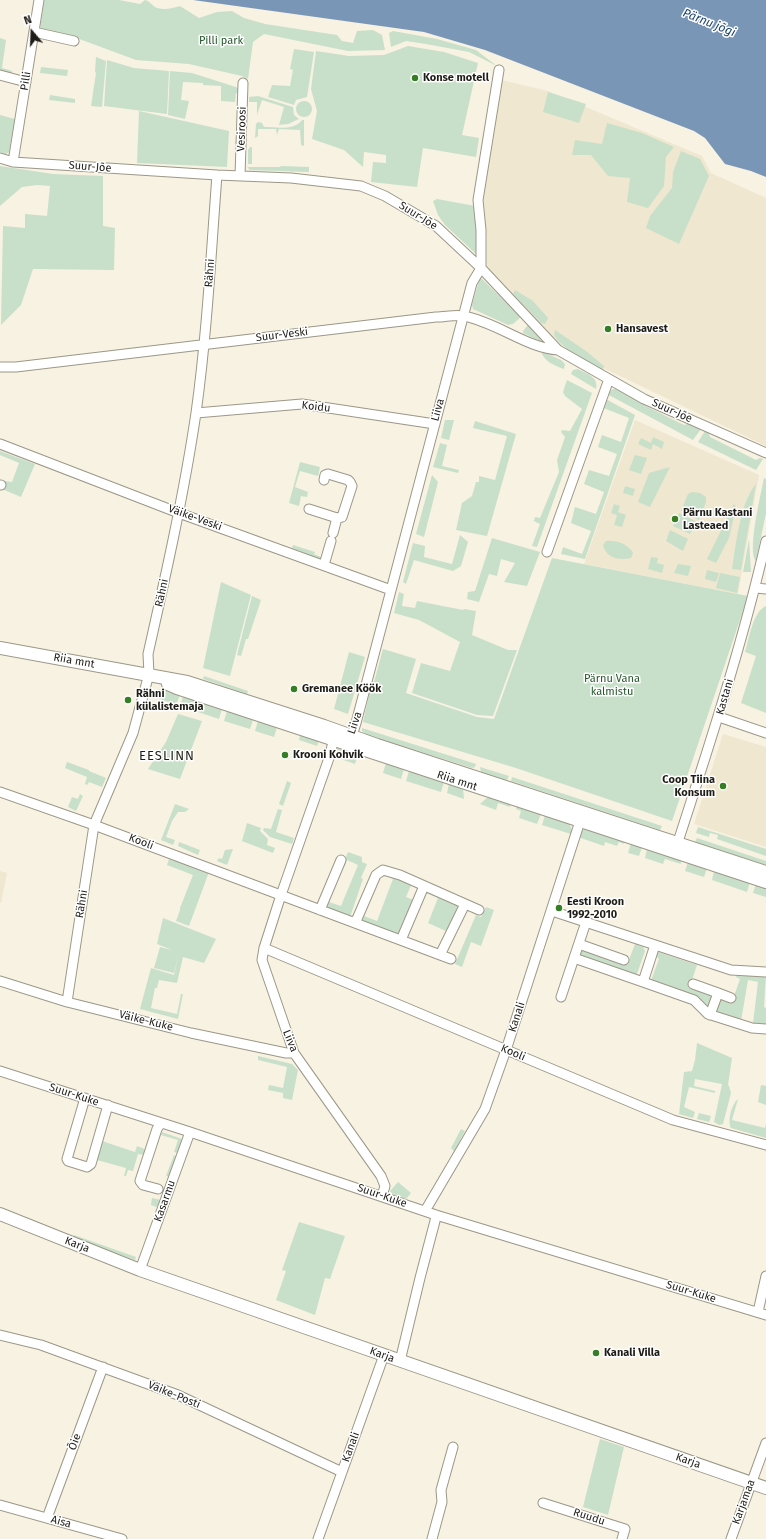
<!DOCTYPE html>
<meta charset="utf-8">
<style>
body{margin:0}
#map{position:relative;width:766px;height:1539px;overflow:hidden;background:#f7f2e2;font-family:"Fira Sans",sans-serif}
canvas{display:block}
.north{position:absolute;left:12px;top:12px;width:40px;height:40px;-webkit-text-stroke:3px #fff;paint-order:stroke;rotate:341deg;font-size:11px;font-weight:700;line-height:16px;text-align:center;color:#1e1c16}
.north::after{content:'';display:block;margin:auto;width:14px;height:18px;background:#1e1c16;clip-path:polygon(50% 0,100% 100%,50% 72%,0 100%)}
</style>
<div id="map">
<canvas width="766" height="1539"></canvas>
<div class="north">N</div>
</div>
<script>
const ctx = document.querySelector('canvas').getContext('2d');
ctx.lineJoin = 'round';
function paint(path, color) {
  ctx.fillStyle = color;
  ctx.fill(path, 'evenodd');
}
function stroke(path, color, width, dash) {
  ctx.strokeStyle = color;
  ctx.lineWidth = width;
  ctx.lineCap = dash ? 'butt' : 'round';
  ctx.setLineDash(dash || []);
  ctx.stroke(path);
}
function write(font, color, halo, rows, align = 'center') {
  ctx.font = font + ' "Fira Sans",sans-serif';
  ctx.lineWidth = 3;
  ctx.setLineDash([]);
  ctx.textBaseline = 'middle';
  ctx.strokeStyle = halo;
  ctx.fillStyle = color;
  for (const [text, x, y, turn = 0] of rows) {
    ctx.save();
    ctx.translate(x, y);
    ctx.rotate((+turn || 0) * Math.PI / 180);
    ctx.textAlign = isNaN(turn) ? turn : align;
    if (halo) ctx.strokeText(text, 0, 0);
    ctx.fillText(text, 0, 0);
    ctx.restore();
  }
}
paint(new Path2D(`
 M501 80 548 91 702 156 711 173 766 198V446L572 353 541 328 487 267V238L482 202Z
 M635 420 759 475 738 594 584 564Z
 M723 734 766 747V847L694 824Z
 M0 871 7 873 1 903H0Z`), '#efe7cf');
paint(new Path2D(`
 M44 0H119L140 4 145 0C149 1 151 4 155 7 163 11 173 8 180 6L199 18 217 12 232 11 244 18 265 24 337 35 342 41 353 43 357 31 373 30 382 35 385 50 348 51 264 34 253 42 248 79 242 76 189 64 136 60 74 37 40 29Z
 M393 31 437 39 476 50 497 66 469 52 426 44 406 41 391 47 389 33Z
 M0 38 6 40 2 68 12 71V75L0 71Z
 M408 46 444 52 478 63 462 135 479 138 476 157 423 148 417 187 371 182 373 162 386 163V155L364 152 363 167 344 150 312 139 317 111 311 89 316 51 349 56 384 55Z
 M294 49 314 52 307 97 296 100 294 105 268 97 272 85 290 86 293 70 290 69Z
 M96 57 106 61 102 107 91 106 96 73 95 72Z
 M107 60 134 68 169 71 167 114 104 106Z
 M41 67 68 70 67 76 40 73Z
 M170 71 192 73 239 88V93H236L235 102 221 101V86L203 85V83L183 82 181 100 189 101 185 119 168 115Z
 M548 92 586 104 579 123 543 112Z
 M50 95 75 99V103L49 100Z
 M258 96 293 107 294 115 299 119 288 124 279 125 284 107 262 100 257 115V102H249V97Z
 M296 109a8 8 0 1 1 16 0a8 8 0 1 1-16 0Z
 M139 111 229 131 227 167 137 163Z
 M0 115 15 119 9 152 6 154 0 152Z
 M302 120H304V146L301 145 300 130 279 129 277 135 276 129H258V136L255 138 256 124 258 122 262 123 264 127C276 127 294 131 302 120Z
 M607 123 642 133 674 147 666 157 664 186 648 208 627 202 630 178 608 176 591 155H572L575 140 602 144Z
 M250 147H252V164H248V150Z
 M681 151 700 159 709 176 679 244 646 228 650 216 672 188 673 172Z
 M0 166 53 174 103 176V226L115 228 114 270 33 269 21 305 1 325 3 226 25 228V214L47 216 50 186 37 185 22 187 0 206Z
 M281 166 309 167V172L250 170 247 167H280Z
 M437 199 475 206 479 243 476 254 445 225 438 215 433 201Z
 M480 277 521 317 513 324 508 325 473 309 472 305Z
 M515 290 533 301 548 318 545 324 541 323 513 294Z
 M528 325 548 345 523 333V331Z
 M555 330 586 351 604 366 603 371C588 362 562 349 554 335Z
 M541 351 561 360 565 364 564 369C555 366 543 361 541 351Z
 M578 369C587 374 599 377 596 389L571 374 573 370Z
 M567 380 592 393 537 547 532 546 540 524 534 521 535 517 540 518 559 472 557 460 565 437 561 432 562 430 570 431 582 409 565 396 563 392Z
 M613 389H618L643 400 644 405 684 425 690 423 701 429 693 440 607 394Z
 M604 398 635 415 585 559 561 554 563 547 582 554 591 531 571 523 575 507 596 514 604 492 584 484 589 470 609 476 617 454 598 447 602 435 621 442 629 418 601 407Z
 M445 420H454L449 440 441 438Z
 M475 421 516 434 487 536 456 530 462 503 472 496 476 482H479V476L495 480 507 436 473 428Z
 M705 431 708 432 710 437 756 460 760 458 763 459 756 470 698 442Z
 M653 437 664 442 662 449 653 444 651 450 638 444 641 438 651 443Z
 M440 443 447 445 442 466 459 470 458 473 433 467Z
 M0 451 35 464 21 497 2 489 5 481 12 482 19 463 0 455Z
 M635 455 647 458 641 474 629 470Z
 M300 462 320 467 318 476 300 471 295 487 308 492 307 497 301 496 299 506 289 503Z
 M670 467 650 507 638 502 649 473Z
 M432 475 438 482 424 537 416 534Z
 M764 478 766 479V513L756 561C747 552 761 493 764 478Z
 M756 484 741 570 732 569C736 544 740 503 756 484Z
 M625 486 635 489 633 496 623 493Z
 M692 492 700 493 706 497V502L699 520 681 511 688 494Z
 M614 504 620 506 618 512 626 515 622 527 614 525 617 515 611 513Z
 M734 504 736 507 729 538 716 563 707 559Z
 M679 513 697 522 690 534 673 526Z
 M670 530 688 539 683 551 666 541Z
 M460 535 468 542 461 566 453 571 414 560 406 584 403 582 413 543 425 546 424 557 452 564Z
 M492 538 540 552 527 586 504 582 515 563 501 559 497 576 489 574 479 602 467 599 468 592 475 591Z
 M749 539 751 572H743Z
 M606 541C616 540 628 544 633 553L631 558C619 561 606 558 603 545Z
 M293 545 315 552 314 554 321 557 320 559 292 548Z
 M651 557 658 558 657 563 664 565 662 573 648 569Z
 M552 558 748 596 672 821 516 768 363 722 372 681 374 682 383 649 416 659 406 693 477 717 494 719Z
 M678 564 691 566 688 576 674 573Z
 M707 570 719 573 716 582 705 579Z
 M720 573 740 577 737 593 716 588Z
 M221 582 251 595 230 676 203 668Z
 M399 592 404 594 402 606 415 608 417 601 463 610 464 609 476 611 472 635 508 650H517L493 716 477 715 412 693 421 663 450 671 460 642 419 620 394 613Z
 M252 596 261 600 248 639H246L241 656 237 655Z
 M766 606V713L741 703 756 656 745 652C749 639 753 611 766 606Z
 M349 652 365 657 348 714 334 709Z
 M204 676 248 691 247 694 203 679Z
 M157 689H161L180 695 176 705 152 696Z
 M183 696 222 709 219 719 180 706Z
 M227 711 253 720 250 729 224 721Z
 M178 714 202 721 180 779 148 769 166 742Z
 M258 721 277 727 274 737 255 731Z
 M362 728 476 764 475 767 472 768 367 735 362 731Z
 M300 735 319 740 317 746 299 740Z
 M338 748 358 754 355 764 332 756 335 750Z
 M67 762 89 770V771L106 778 102 787 89 782 87 785 85 784 87 777 65 768Z
 M386 763 404 769 401 779 383 773Z
 M480 767 509 776 507 780 481 772Z
 M409 771 444 782 441 792 406 781Z
 M512 777 662 826 660 830 511 781Z
 M287 781 291 783 283 806 279 804Z
 M449 784 463 788 464 799 447 793Z
 M80 794 83 796 76 811 68 807 72 797 78 799Z
 M488 797 511 804 510 807 498 803 496 810 480 804Z
 M175 804 189 809 185 812H178L172 821 166 837 175 840 173 845 161 840Z
 M517 806 541 814 537 824 519 818 521 811 516 809Z
 M278 809 282 810 276 832 294 838 292 844 270 837 263 830 264 828 271 829Z
 M545 815 569 823 572 830 571 834 542 825Z
 M247 823 261 828 260 831 268 839 267 845 275 848 273 853 242 841Z
 M698 827 766 849V856L717 839 718 835 710 833 709 837 696 833Z
 M585 829 624 841V844L619 842 617 846 605 842 604 846 578 837 581 830Z
 M697 838 766 861V865L695 842Z
 M179 842 200 850 198 855 178 846Z
 M631 843 642 847 639 856 628 853Z
 M233 849 227 865 217 861 219 858 222 859 225 850Z
 M647 849 681 860V864L665 859 663 864 645 858Z
 M348 852 362 857V862L367 864 361 878 363 879 350 917 327 907 329 902 341 906 358 865 347 860 344 867 342 866Z
 M169 859 209 872 189 926 176 921 180 910V908L193 875 167 865Z
 M688 862 707 868 704 877 685 871Z
 M714 871 750 882 747 892 712 880Z
 M385 872 412 883 406 897 414 900 400 933 398 935 361 921V918L366 906 368 907 364 916 377 921 393 879 382 874 379 882 377 881 379 875Z
 M756 884 766 888V897L753 893Z
 M427 889 458 903 459 907 448 932 428 923 438 898 426 893Z
 M486 907 494 910 481 946 471 942 462 967 455 964 476 915 481 917Z
 M163 918 216 939 204 963 183 957 177 983 159 980 157 988H155L151 1008 177 1014 181 994H183L178 1019 140 1009 151 968 174 975 179 953 174 973 154 968 160 947 172 950 157 944Z
 M635 944 643 947 645 951 637 974H631L582 957 579 954 581 950 627 965Z
 M658 952 697 965 690 986 713 996 708 1011 650 983 659 959 656 956Z
 M738 972 766 974 764 1007 766 1008V1026L753 1023 758 982 748 980 741 1021 714 1013 720 998 732 1002 740 979 736 977Z
 M697 1043 732 1058 728 1085 729 1086 731 1093 723 1124 719 1125 714 1122 722 1084 695 1079 694 1086 715 1091V1093L689 1087 684 1107 695 1112 693 1118 679 1114 684 1072 692 1071 695 1060Z
 M258 1056 292 1064 298 1070 292 1100 283 1098V1093L268 1090 269 1085 283 1088 287 1067 258 1060Z
 M761 1085 766 1086V1105L758 1102Z
 M738 1099 732 1120 765 1128 766 1124V1138L731 1128C727 1120 732 1104 738 1099Z
 M699 1113 711 1116 709 1122 697 1119Z
 M461 1129 465 1131 454 1151 451 1148Z
 M162 1132 182 1139 178 1153 174 1152 178 1140 161 1135Z
 M102 1141 135 1152 137 1146 147 1150 145 1155 138 1154 133 1171 128 1170 126 1176H124L126 1168 97 1160Z
 M174 1155 176 1156 169 1177 166 1176Z
 M398 1182 411 1193 407 1198 403 1199 391 1193 390 1191Z
 M152 1198 161 1200 159 1206 156 1207 151 1205Z
 M299 1222 345 1236 330 1279 325 1278 315 1315 276 1300 286 1271 282 1270Z
 M74 1235 136 1257 135 1260 73 1238Z
 M600 1439 624 1447 608 1515 583 1507Z`), '#c8e0c9');
paint(new Path2D(`
 M193 0H766V177L751 171 725 164 705 138 694 131 485 50 424 32Z`), '#7a96b7');
const street = new Path2D(`
 M34 32 74 41
 M0 75 26 82
 M0 158 13 162 217 175 291 178 361 186 385 196 436 226 481 268 558 350 644 399 766 453
 M13 162 39 0
 M240 176 243 83
 M0 367H16L436 317C445 317 456 314 464 316 496 322 527 348 558 350
 M196 413 302 404 435 424
 M0 444 179 513 391 590
 M324 480 325 475 328 474 348 480 350 482 352 486 342 517 337 518
 M0 485H1
 M309 509 337 518 333 533
 M547 552 609 379
 M324 565 331 541
 M756 588 766 589
 M719 717 766 733
 M335 734 329 758 281 895 264 948 262 960 294 1053 381 1176 385 1186 382 1196
 M349 739 352 736 356 723 472 283 481 268V230L478 200 499 70
 M0 792 94 825 451 959
 M676 848C709 746 742 646 766 541
 M320 910 341 860
 M552 911 731 970 766 972
 M353 922 357 919 376 875 383 870 400 875 479 910
 M401 940 424 886
 M579 944 624 960
 M655 945 643 982 694 1000 708 1014 752 1028 766 1029
 M264 948 673 1120 766 1145
 M440 955 465 904
 M574 958 643 982
 M0 981 67 1002 191 1033 286 1053H294
 M693 984 718 993 710 1015
 M718 993 731 998
 M561 997 586 922
 M67 1002 94 825 133 733 149 674 148 654C166 574 184 494 196 413 207 334 211 254 217 175
 M0 1071 190 1132 436 1215 766 1315
 M85 1098 67 1159 68 1161 87 1167 91 1164 108 1105
 M158 1189 143 1185 140 1181 157 1129 161 1123
 M425 1211 485 1109 506 1050 582 815
 M140 1270 190 1132
 M758 1312 766 1276
 M0 1335 41 1345 178 1395 342 1472
 M400 1361 420 1278 435 1221 436 1215
 M543 1503 625 1529 622 1539
 M0 1505 122 1539
 M47 1518 103 1367
 M318 1539 384 1355
 M432 1539 442 1502 441 1490 453 1447
 M731 1539 766 1443`);
const secondary = new Path2D(`
 M0 648 187 682 324 726 377 745 766 872
 M168 684 177 688 766 882
 M0 1214 140 1270 766 1488`);
stroke(street, '#9c9788', 11);
stroke(secondary, '#9c9788', 14);
stroke(street, '#fff', 9);
stroke(secondary, '#fff', 12);
for (const [x, y, r, color] of [
 [415,78,4,"#357e23"],
 [608,329,4,"#357e23"],
 [675,519,4,"#357e23"],
 [294,689,4,"#357e23"],
 [128,700,4,"#357e23"],
 [285,755,4,"#357e23"],
 [723,786,4,"#357e23"],
 [559,908,4,"#357e23"],
 [596,1353,4,"#357e23"]
]) {
  const dot = new Path2D();
  dot.arc(x, y, r, 0, 2 * Math.PI);
  ctx.fillStyle = color;
  ctx.fill(dot);
  stroke(dot, '#fff', 1.5);
}
write('11px', '#23552a', '#fff', [
 ["Pilli park",221,41],
 ["Pärnu Vana",612,679],
 ["kalmistu",612,692]
]);
write('bold 11px', '#1e1c16', '#fff', [
 ["Konse motell",423,78],
 ["Hansavest",616,329],
 ["Pärnu Kastani",683,513],
 ["Lasteaed",683,526],
 ["Gremanee Köök",302,689],
 ["Rähni",136,694],
 ["külalistemaja",136,707],
 ["Krooni Kohvik",293,755],
 ["Coop Tiina",715,780,"right"],
 ["Konsum",715,793,"right"],
 ["Eesti Kroon",567,902],
 ["1992-2010",567,915],
 ["Kanali Villa",604,1353]
], 'left');
write('11px', '#1e1c16', '#fff', [
 ["Pilli",26,81,-81],
 ["Vesiroosi",242,129,-88],
 ["Suur-Jõe",90,167,4],
 ["Suur-Jõe",418,216,32],
 ["Rähni",210,273,-86],
 ["Suur-Veski",282,335,-7],
 ["Koidu",316,407,6],
 ["Liiva",438,410,-75],
 ["Suur-Jõe",672,411,24],
 ["Väike-Veski",195,518,20],
 ["Rähni",162,593,-78],
 ["Riia mnt",74,661,10],
 ["Kastani",725,697,-74],
 ["Liiva",355,723,-71],
 ["Riia mnt",457,781,18],
 ["Kooli",141,842,21],
 ["Rähni",82,904,-81],
 ["Kanali",517,1017,-72],
 ["Väike-Kuke",146,1021,14],
 ["Liiva",290,1041,68],
 ["Kooli",513,1053,23],
 ["Suur-Kuke",74,1095,18],
 ["Suur-Kuke",382,1196,19],
 ["Kasarmu",165,1201,-70],
 ["Karja",77,1245,21],
 ["Suur-Kuke",691,1292,17],
 ["Karja",382,1355,20],
 ["Väike-Posti",174,1395,22],
 ["Õie",75,1442,-70],
 ["Kanali",351,1447,-70],
 ["Karja",688,1461,19],
 ["Karjamaa",744,1502,-70],
 ["Ruudu",589,1517,18],
 ["Aisa",61,1522,16]
]);
write('italic 12px', '#18416d', '#fff', [
 ["Pärnu jõgi",709,23,22]
]);
ctx.letterSpacing = '1px';
write('13px', '#1e1c16', '#fff', [
 ["EESLINN",167,756]
]);
ctx.letterSpacing = '0px';
</script>
